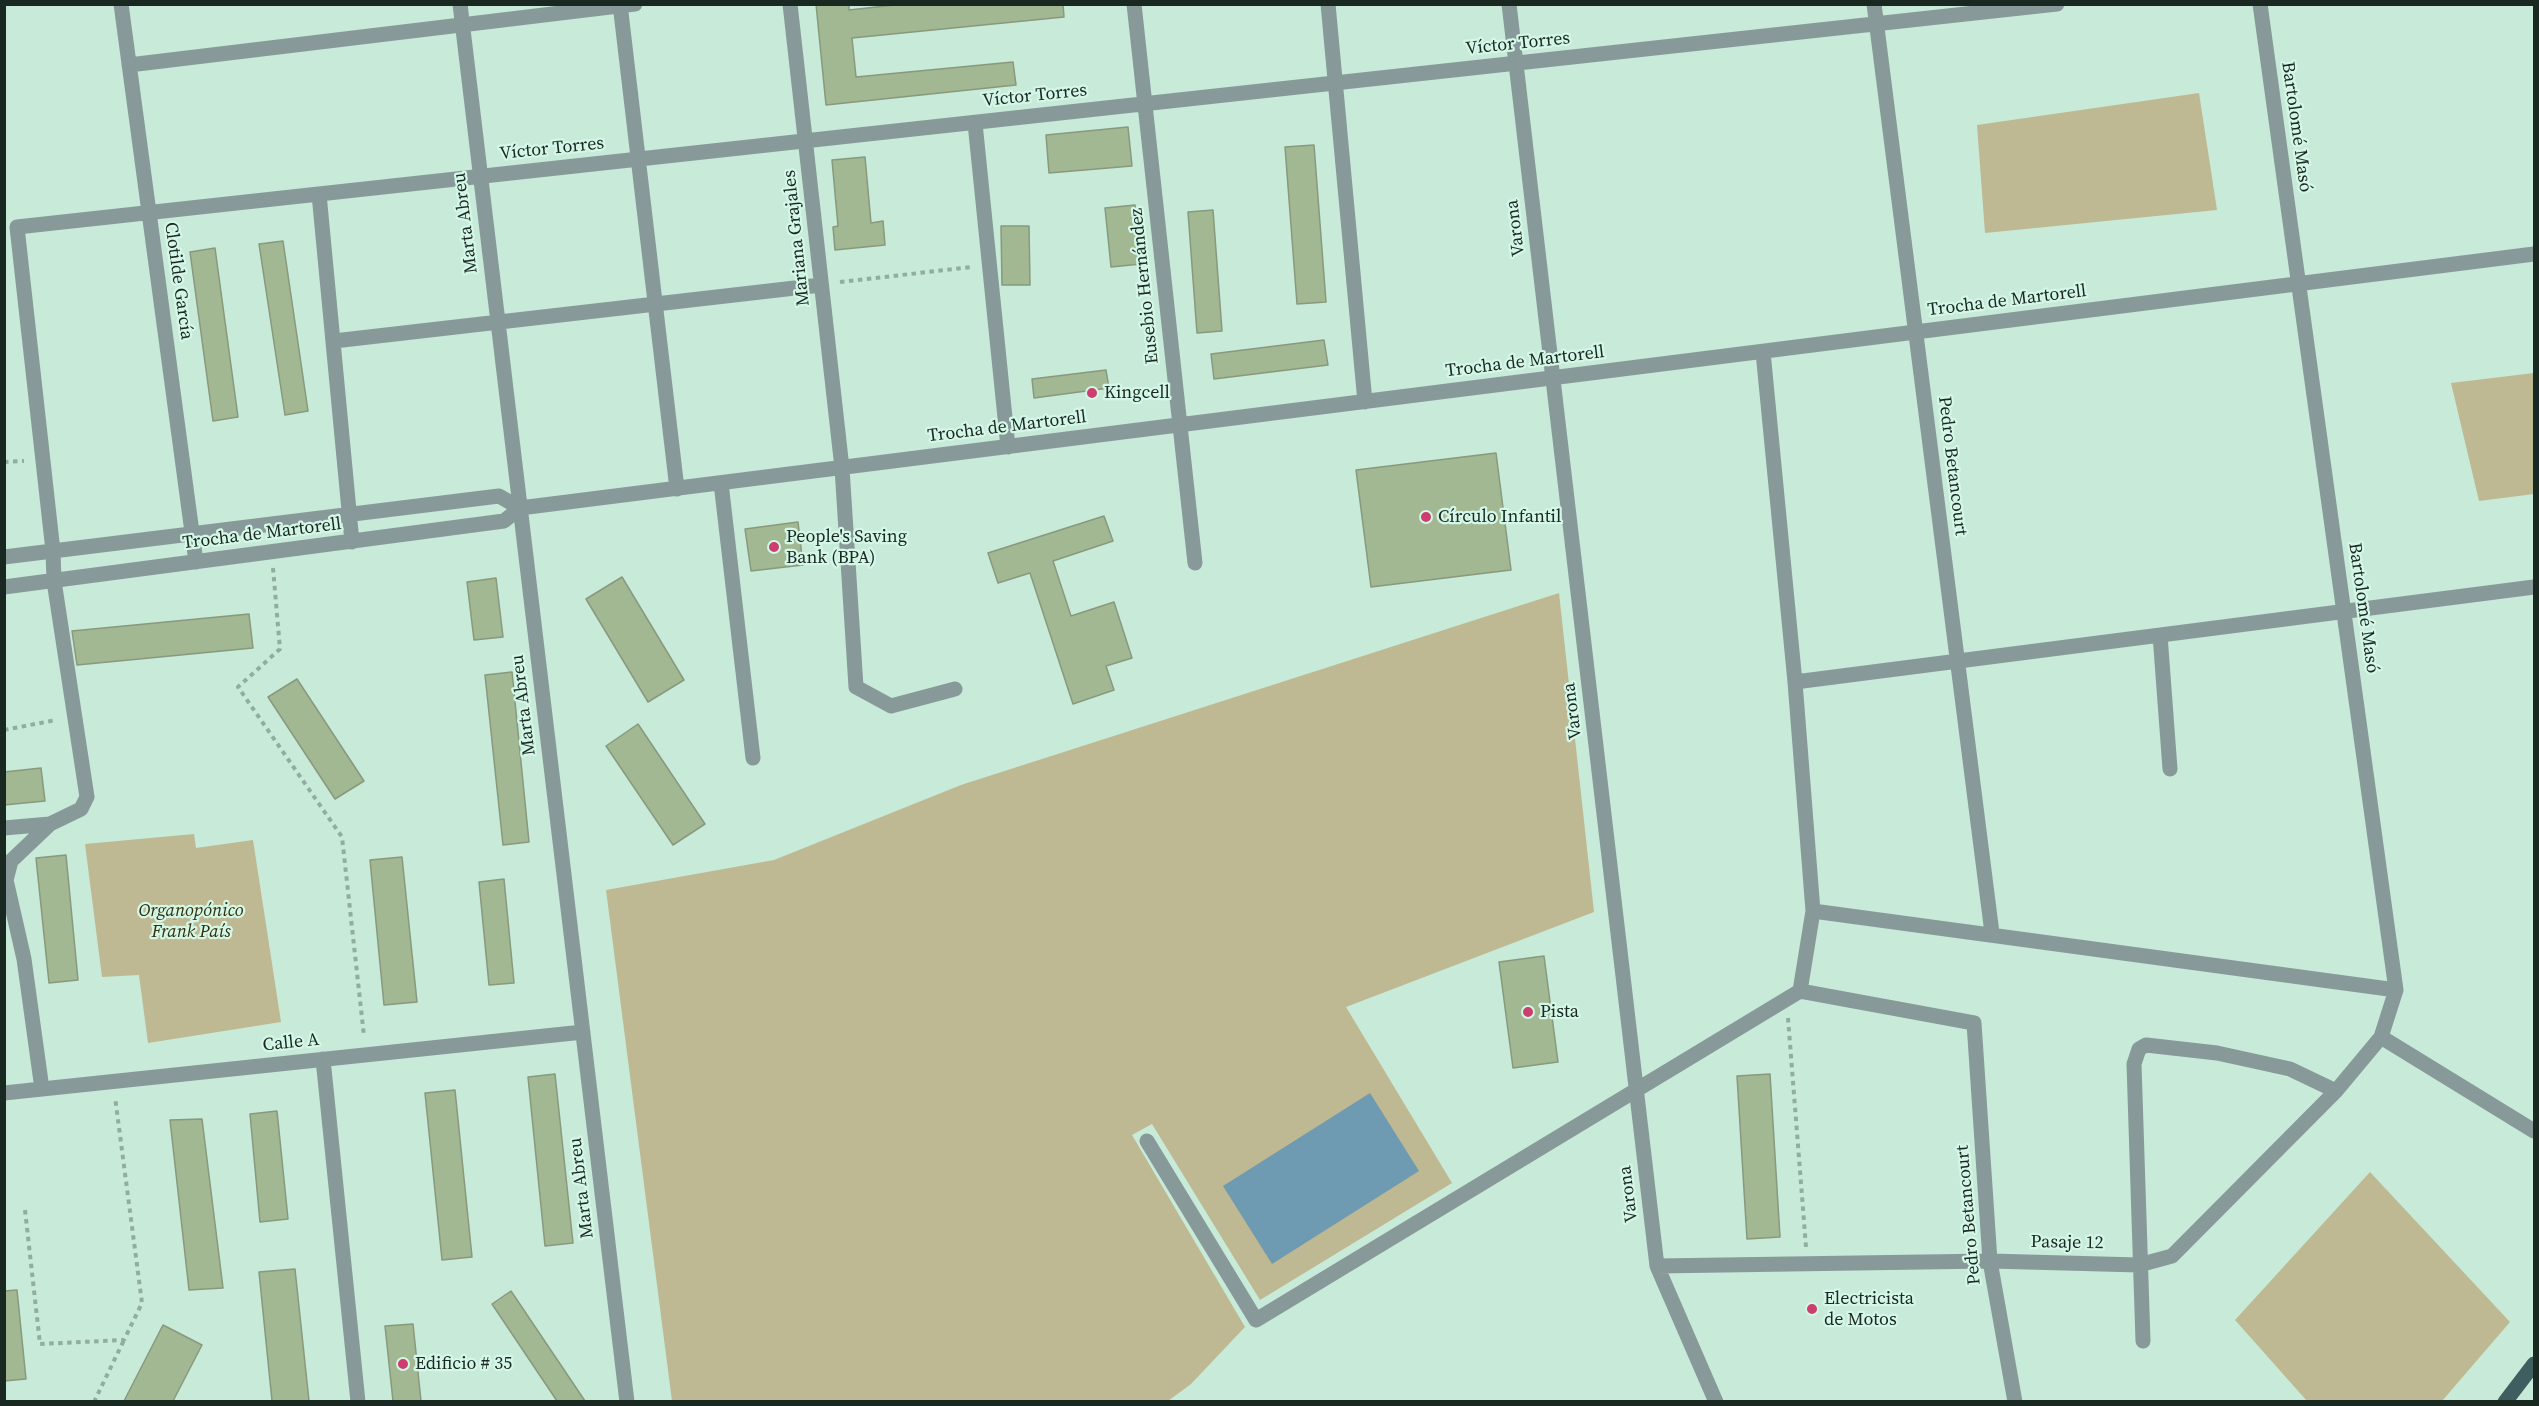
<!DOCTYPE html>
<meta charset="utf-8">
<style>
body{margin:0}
#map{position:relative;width:2539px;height:1406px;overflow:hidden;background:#c7ead9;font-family:"Source Serif 4",serif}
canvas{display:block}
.frame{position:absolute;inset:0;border:6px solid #1a2822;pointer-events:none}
</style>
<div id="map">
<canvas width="2539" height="1406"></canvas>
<div class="frame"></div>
</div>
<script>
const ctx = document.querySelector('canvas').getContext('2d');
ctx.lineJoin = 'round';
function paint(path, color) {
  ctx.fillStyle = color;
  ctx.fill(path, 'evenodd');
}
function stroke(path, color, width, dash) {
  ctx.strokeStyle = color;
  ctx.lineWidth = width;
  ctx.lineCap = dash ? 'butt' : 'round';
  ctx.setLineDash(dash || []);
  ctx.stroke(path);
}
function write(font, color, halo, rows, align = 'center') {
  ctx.font = font + ' "Source Serif 4",serif';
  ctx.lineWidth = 4.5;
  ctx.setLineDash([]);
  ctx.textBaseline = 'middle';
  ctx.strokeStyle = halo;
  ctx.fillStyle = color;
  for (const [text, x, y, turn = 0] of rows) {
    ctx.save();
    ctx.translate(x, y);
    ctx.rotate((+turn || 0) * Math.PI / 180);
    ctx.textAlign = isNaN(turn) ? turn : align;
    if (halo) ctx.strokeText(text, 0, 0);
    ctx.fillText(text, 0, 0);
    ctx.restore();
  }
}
paint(new Path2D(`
 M2199 93 2217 210 1985 233 1977 125Z
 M2534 373V494L2479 501 2451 383Z
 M1559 593 1594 912 1346 1007 1452 1183 1260 1300 1152 1124 1132 1135 1245 1327 1191 1384 1168 1401H672L606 890 774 860 961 785Z
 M194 834 196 848 253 840 281 1022 148 1043 139 975 102 977 85 844Z
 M2370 1172 2510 1322 2442 1401H2307L2235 1320Z`), '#beb992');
paint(new Path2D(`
 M1370 1093 1419 1171 1272 1264 1223 1186Z`), '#6e9bb1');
const building = new Path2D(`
 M816 4H849V10L904 4H1063L1064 17 852 38 856 77 1013 62 1016 85 826 105Z
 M1128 127 1132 166 1049 173 1046 135Z
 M1314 145 1326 302 1297 304 1285 147Z
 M865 157 871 223 883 221 885 245 835 250 833 227 838 226 832 160Z
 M1135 205 1141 264 1111 267 1105 208Z
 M1213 210 1222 331 1197 333 1188 212Z
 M1001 226H1029L1030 285H1002Z
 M283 241 308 411 285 415 259 244Z
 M215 248 238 417 213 421 190 252Z
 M1324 340 1328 365 1214 379 1211 354Z
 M1106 370 1109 388 1034 398 1032 379Z
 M1496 453 1511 570 1371 587 1356 470Z
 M1104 516 1113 541 1053 561 1071 616 1114 602 1132 658 1106 666 1114 690 1073 704 1030 573 998 583 988 553Z
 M798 522 803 565 751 571 745 529Z
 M622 577 684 680 648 702 586 599Z
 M496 578 503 637 474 640 467 582Z
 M249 614 253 648 77 665 72 631Z
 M512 672 529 842 503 845 485 675Z
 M297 679 364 781 335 799 268 697Z
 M638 724 705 824 673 845 606 746Z
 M41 768 45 801 4 805V772Z
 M66 855 78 980 49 983 36 858Z
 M402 857 417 1002 384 1005 370 860Z
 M504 879 514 983 489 985 479 882Z
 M1544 956 1558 1062 1513 1068 1499 962Z
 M555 1074 573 1243 545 1246 528 1077Z
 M1770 1074 1780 1237 1747 1239 1737 1076Z
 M455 1090 472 1257 442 1260 425 1093Z
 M277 1111 288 1219 260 1222 250 1114Z
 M202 1119 223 1288 189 1290 170 1120Z
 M295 1269 309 1401H272L259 1272Z
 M17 1290 26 1379 4 1381V1291Z
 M511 1291 585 1401H557L492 1304Z
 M413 1324 421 1401H393L385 1326Z
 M163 1325 202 1345 173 1401H124Z`);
paint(building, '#a1b892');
stroke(building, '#88997e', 1.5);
stroke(new Path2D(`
 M840 282 972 267
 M4 462 24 461
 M273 568 280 649 238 687 342 837 364 1036
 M4 730 56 720
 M1788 1018 1806 1247
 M25 1210 40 1344 124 1340 142 1303 115 1097
 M94 1402 124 1340`), '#91ada0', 4, [4.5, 4.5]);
stroke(new Path2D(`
 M121 4 196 562
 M460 4 627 1402
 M620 4 677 489
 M790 4 842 468 856 687 891 706 955 689
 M1134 4 1195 563
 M1328 4 1365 402
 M1509 4 1657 1266 1716 1402
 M1874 4 1992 933
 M129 65 635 4
 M975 123 1008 447
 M319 194 352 542
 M334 341 821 285
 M721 483 753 758
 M4 557 499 496 520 508
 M4 587 504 521 520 508 2534 254
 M2160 635 2170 769
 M1795 682 2534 587
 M4 828 50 824
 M1813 911 2396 990
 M1800 991 1974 1023 1990 1261 2015 1402
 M2381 1037 2534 1131
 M323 1059 358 1402
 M42 1089 24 959 6 880 11 861 50 824 81 809 87 797 54 581 53 551 17 227 2057 4
 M4 1093 583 1032
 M1147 1141 1256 1320 1800 991 1813 911 1795 682 1763 352
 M1657 1266 1990 1261 2139 1265 2172 1256 2336 1091 2381 1037 2396 990 2260 4
 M2143 1341 2134 1064 2139 1049 2146 1045 2217 1053 2290 1069 2336 1091`), '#899', 15);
stroke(new Path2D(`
 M2505 1402 2534 1364`), '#3f5e5f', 15);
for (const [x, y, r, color] of [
 [1092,393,6,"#cb3e6e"],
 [1426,517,6,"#cb3e6e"],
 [774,547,6,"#cb3e6e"],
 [1528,1012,6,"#cb3e6e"],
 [1812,1309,6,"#cb3e6e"],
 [403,1364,6,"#cb3e6e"]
]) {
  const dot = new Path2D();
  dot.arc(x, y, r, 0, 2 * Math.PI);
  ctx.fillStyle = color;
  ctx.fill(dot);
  stroke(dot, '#d4f7e7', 2);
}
write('18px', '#1a2822', '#d4f7e7', [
 ["Víctor Torres",1518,44,-6],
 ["Víctor Torres",1035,96,-6],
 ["Bartolomé Masó",2296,127,82],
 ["Víctor Torres",552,149,-6],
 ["Marta Abreu",466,223,-97],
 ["Varona",1516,228,-97],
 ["Mariana Grajales",797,238,-96],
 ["Clotilde García",178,281,82],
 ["Eusebio Hernández",1145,286,-96],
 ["Trocha de Martorell",2007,301,-7],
 ["Trocha de Martorell",1525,362,-7],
 ["Trocha de Martorell",1007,427,-7],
 ["Pedro Betancourt",1952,466,83],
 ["Trocha de Martorell",262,534,-7],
 ["Bartolomé Masó",2363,608,82],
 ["Marta Abreu",524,705,-97],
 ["Varona",1573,711,-97],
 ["Calle A",291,1043,-6],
 ["Marta Abreu",582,1188,-97],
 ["Varona",1629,1194,-97],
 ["Pedro Betancourt",1969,1215,-95],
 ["Pasaje 12",2067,1243,1]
]);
write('18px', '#1a2822', '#d4f7e7', [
 ["Kingcell",1104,393],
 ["Círculo Infantil",1438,517],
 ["People's Saving",786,537],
 ["Bank (BPA)",786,558],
 ["Pista",1540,1012],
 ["Electricista",1824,1299],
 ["de Motos",1824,1320],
 ["Edificio # 35",415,1364]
], 'left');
write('italic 18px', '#342f0b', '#d4f7e7', [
 ["Organopónico",191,911],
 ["Frank País",191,932]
]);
</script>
